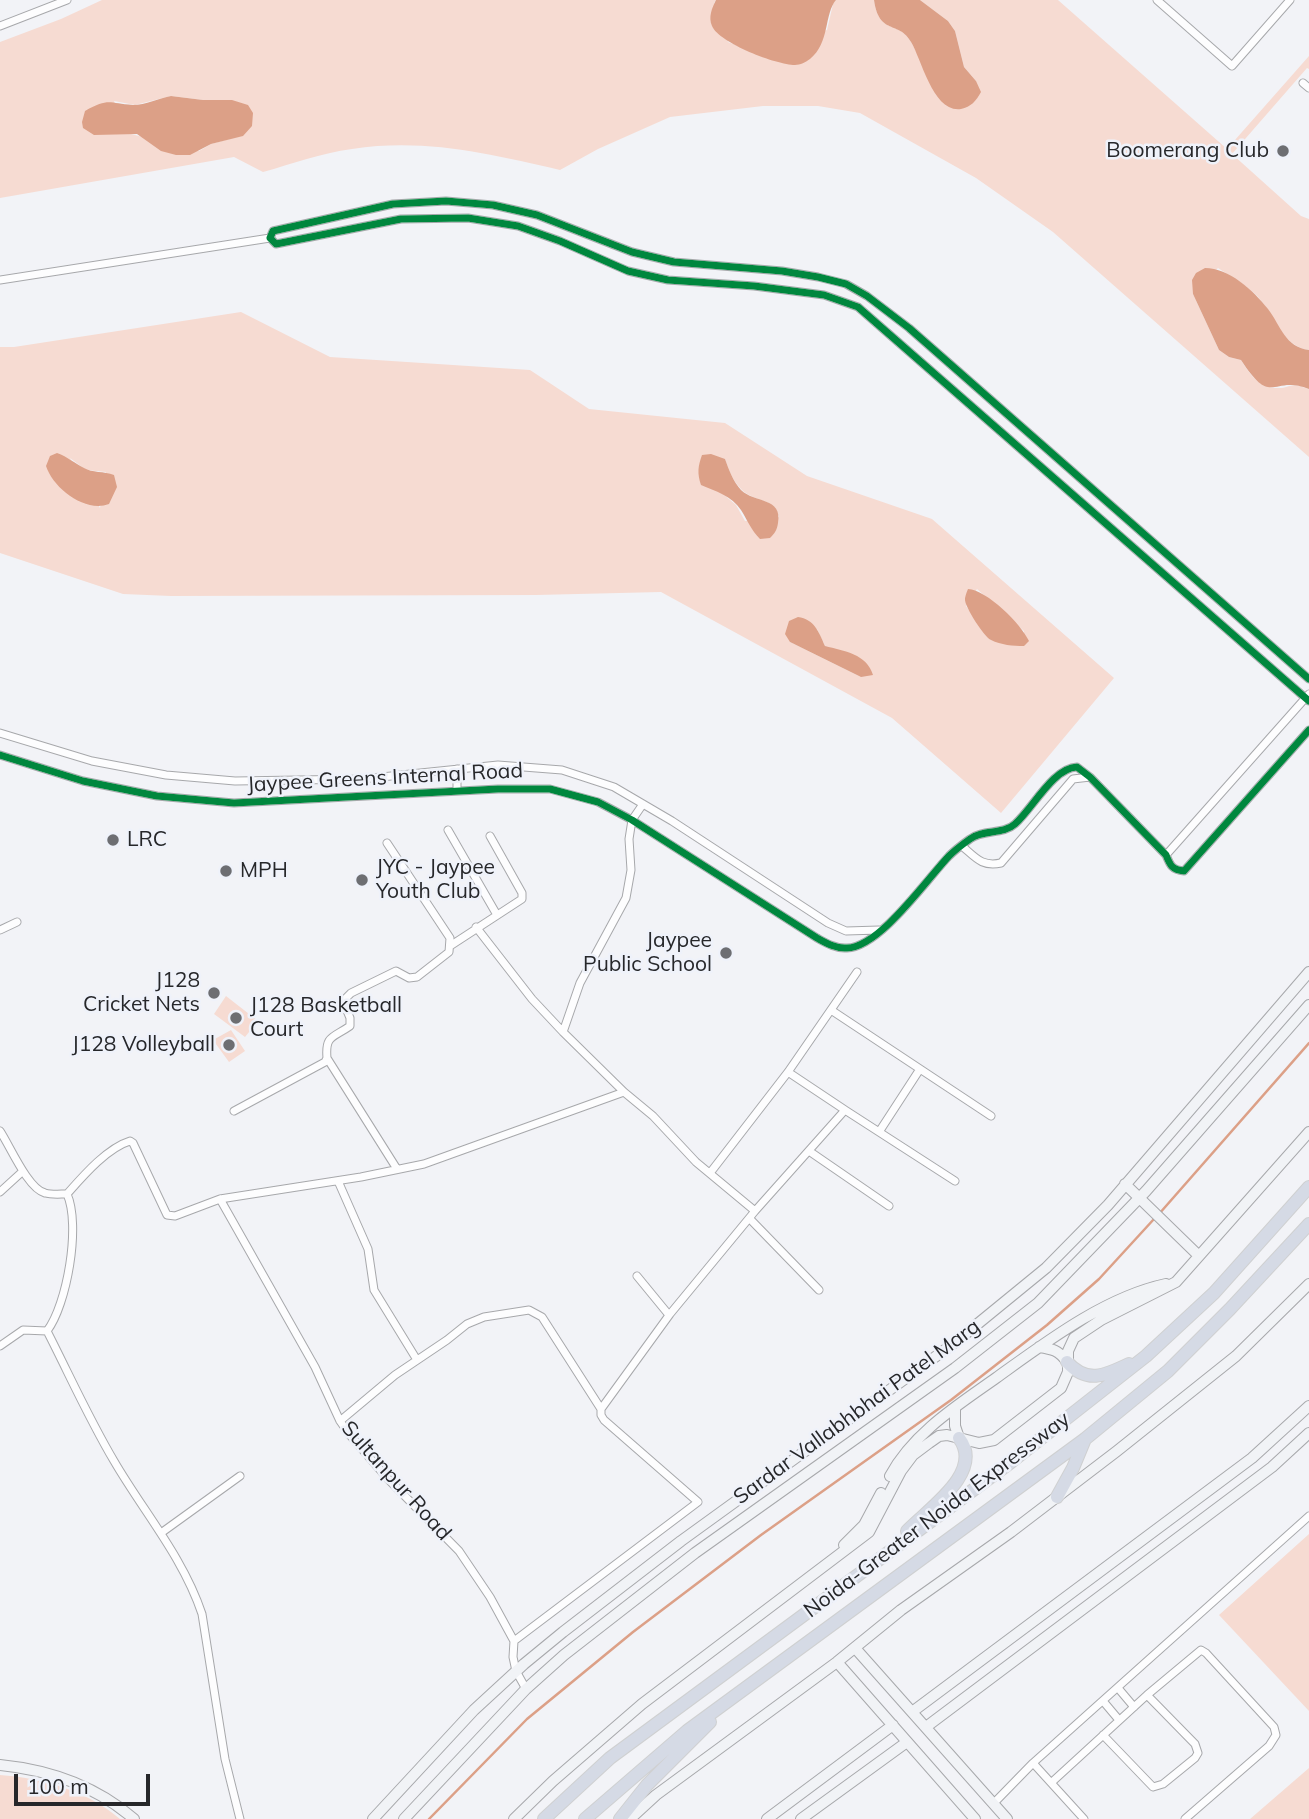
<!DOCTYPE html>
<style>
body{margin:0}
#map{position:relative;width:1309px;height:1819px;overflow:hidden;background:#f2f3f7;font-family:Mulish,sans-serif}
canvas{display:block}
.scale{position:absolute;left:14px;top:1774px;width:136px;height:32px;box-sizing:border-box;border:4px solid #26272a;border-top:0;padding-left:9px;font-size:21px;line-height:24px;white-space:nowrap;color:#26272a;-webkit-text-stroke:5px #eff2fa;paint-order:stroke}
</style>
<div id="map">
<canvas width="1309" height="1819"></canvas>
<div class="scale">100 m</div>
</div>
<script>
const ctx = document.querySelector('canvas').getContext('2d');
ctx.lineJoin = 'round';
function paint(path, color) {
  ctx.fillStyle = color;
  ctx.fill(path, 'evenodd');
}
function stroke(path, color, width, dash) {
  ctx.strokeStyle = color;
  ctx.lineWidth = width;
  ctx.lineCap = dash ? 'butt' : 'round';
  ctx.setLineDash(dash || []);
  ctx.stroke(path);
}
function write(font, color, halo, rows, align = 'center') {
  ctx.font = font + ' Mulish,sans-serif';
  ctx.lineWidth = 5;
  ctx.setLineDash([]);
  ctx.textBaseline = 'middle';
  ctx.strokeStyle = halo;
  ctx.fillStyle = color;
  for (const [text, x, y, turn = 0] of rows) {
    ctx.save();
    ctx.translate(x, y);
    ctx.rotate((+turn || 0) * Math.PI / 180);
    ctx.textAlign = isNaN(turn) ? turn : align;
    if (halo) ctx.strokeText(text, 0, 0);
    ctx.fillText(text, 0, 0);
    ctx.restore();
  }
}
paint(new Path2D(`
 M102 0H716L714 3 728 42 751 51 827 30 833 4 836 0H874C879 35 899 20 911 42 920 56 925 73 932 87L976 81 964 67 955 31 948 21 920 0H1058L1227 149 1309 56V69L1307 68 1232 154 1301 216 1309 219V350C1280 346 1274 311 1254 293 1243 283 1230 276 1218 268L1193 294 1219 350 1229 357 1241 360C1249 373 1258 387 1276 388 1291 389 1287 381 1309 389V457L1053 232 976 178 860 113 818 106H763L670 117 598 149 560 170C489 154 426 138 352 149 321 153 292 164 263 172L234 157 0 198V42L61 19ZM171 96 203 100H232L243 135 211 144 199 151 127 133 114 101 135 105Z
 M241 312 330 357 530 370 589 409 725 423 807 476 932 519 1114 678 1001 813 892 718 661 592 536 595 171 596 123 594 0 553V347H14ZM70 458 86 470 106 472 100 508ZM725 459C729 470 733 481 741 489 754 503 773 496 779 517L745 521 736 505 722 493ZM977 589 1024 631V646L991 640 966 606ZM817 629 825 646 861 677 790 642Z
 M226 996 258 1021 245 1037 214 1014Z
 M231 1030 245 1051 229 1062 213 1040Z
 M1309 1534V1711L1219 1615Z
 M1309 1768V1819H1250Z
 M0 1775C42 1778 88 1791 120 1819H0Z`), '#f6dbd2');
paint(new Path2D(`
 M716 0H836C824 14 830 43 810 59 806 62 800 65 795 65 777 65 719 43 712 26 708 17 712 8 716 0Z
 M874 0H920L948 21 955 31 964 67 976 81 981 92C976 101 971 107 961 109 933 113 922 60 911 42 899 20 879 36 874 0Z
 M171 96 203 100H232L248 105 253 113 252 126 243 136 211 144 190 155H176L161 151 137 134 94 135 83 128 82 122 85 111C110 97 109 104 133 105 145 105 160 98 171 96Z
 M1205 268C1229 268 1253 290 1268 309 1281 326 1285 347 1309 350V389C1271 374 1273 409 1241 360L1229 357 1219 350 1193 294 1192 280 1196 273Z
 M57 453C68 457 74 463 84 468 92 473 104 471 114 475L117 487 109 504C85 513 53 488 46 466L50 456Z
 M711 454 725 459C729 470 733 481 741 490 754 503 783 497 778 523 777 530 775 533 770 538L760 539C751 530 748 521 741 510 732 496 715 491 701 485 697 473 698 466 702 455Z
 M968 589C987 590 1021 624 1029 641L1024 646C1013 646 1001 645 991 640 985 638 964 606 965 599 965 597 967 591 968 589Z
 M798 617C814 619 819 632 825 646 844 651 867 654 873 675L861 677 790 642 785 634 789 621Z`), '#dca087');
stroke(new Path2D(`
 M1159 1214 1309 1043
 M429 1819 527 1719 633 1632 761 1535 951 1400 1047 1325 1099 1279 1154 1219`), '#dca087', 2.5);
const street = new Path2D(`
 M1157 0 1232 66 1290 0
 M0 26 67 0
 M1303 83 1309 88
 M0 280 270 238
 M1309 679 909 328 867 296 846 284 818 277 782 271 674 262 632 252 537 215 493 205 446 201 393 204 273 231 270 238 276 244 401 219 468 218 518 226 560 241 628 271 668 280 754 286 824 295 858 307 1309 701
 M0 733 92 761 166 775 235 781 362 779 498 765 562 770 614 787 672 821 828 923 846 931 879 930
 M0 755 83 781 157 796 234 803 498 789H550L598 802 632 820 817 938C826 943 836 949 847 948 880 947 927 879 949 856 955 850 963 844 970 839 983 829 1003 835 1015 824 1033 808 1053 768 1077 767L1090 777 1166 855C1170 865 1172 870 1184 871L1309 730
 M457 769V791
 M448 830 497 915
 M962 846C976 858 982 867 1001 863L1073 779 1090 777
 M1166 855 1309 694
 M476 927 532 999 563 1032
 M0 930 17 922
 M450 946 522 899V893L490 836
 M831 1010 991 1116
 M327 1058 397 1169
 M624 1092 563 1032 580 983 626 898 631 870 629 839 632 820 643 804
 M845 1110 955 1181
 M234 1111 325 1062 327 1058C325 1035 333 1038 350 1026V1018L343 1001 351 993 396 971 409 978 417 977 449 952 450 938 387 843
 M0 1131C10 1146 28 1189 45 1193 52 1195 60 1194 67 1194 81 1225 67 1305 47 1331
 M879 1132 920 1069
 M809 1151 889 1206
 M710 1173 788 1072 857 972
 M338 1181 368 1249 374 1290 417 1360
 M0 1192 23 1171
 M67 1194C83 1176 107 1148 130 1141L133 1143 167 1215 175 1216 220 1199 361 1177 424 1164 624 1092 653 1116 696 1162 755 1211 670 1314 601 1409V1415L604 1420 698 1502 514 1641
 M220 1199 315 1367 340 1421 349 1434 388 1479 459 1551 490 1597 514 1641 513 1657 516 1671 526 1689
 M755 1211 845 1110 788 1072
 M750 1219 819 1290
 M637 1276 669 1315
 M47 1331C69 1374 89 1419 114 1461 143 1511 183 1557 202 1614L225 1759 240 1819
 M0 1346 23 1330 47 1331
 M340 1421 395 1375 447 1340 467 1324 484 1317 529 1310 542 1317 601 1409
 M161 1533 240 1476
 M1118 1688 1134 1707
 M1103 1701 1119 1720
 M1103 1735 1153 1787 1163 1784 1195 1758 1198 1753 1195 1744 1147 1695
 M1033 1763 1084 1819
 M1052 1782 1147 1695 1201 1650 1206 1653 1274 1727 1276 1735 1269 1746 1185 1819
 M993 1804 1033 1763 1309 1516`);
const secondary = new Path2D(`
 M1125 1184 1198 1255
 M1039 1347C1052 1349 1059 1350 1067 1362
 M955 1408V1426L959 1438
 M890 1476C913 1433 958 1405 996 1378 1046 1342 1105 1297 1166 1284
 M844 1545 864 1525 881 1493
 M855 1648 1007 1819
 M837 1662 975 1819
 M912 1712 1252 1458 1309 1406
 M926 1727 1272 1467 1309 1433
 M0 1765C50 1770 96 1786 134 1819
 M373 1819 474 1710 524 1664 563 1632 681 1541 953 1344 1046 1268 1108 1205 1309 972
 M404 1819 526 1689 564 1655 695 1553 955 1368 1038 1303 1146 1191 1309 1005
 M514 1819 553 1781 642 1704 869 1532 901 1471 913 1455 929 1443 939 1436 947 1435 979 1443 994 1440 1061 1388 1068 1372V1351L1074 1338 1101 1320 1176 1282 1309 1132
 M630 1819 656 1795 837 1662 901 1610 1011 1532 1117 1451 1236 1356 1309 1284
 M767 1819 893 1725
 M801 1819 907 1742`);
const highway = new Path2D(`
 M1067 1362C1087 1384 1104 1376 1129 1364
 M1057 1497 1073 1468 1085 1439
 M907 1531C928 1509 985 1472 959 1438
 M544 1819 610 1758 1011 1462 1146 1356 1214 1293 1309 1187
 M585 1819 687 1731 1085 1439 1168 1371 1230 1309 1309 1224
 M620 1819 647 1785 710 1722`);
stroke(street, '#a7a8ab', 9);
stroke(secondary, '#a7a8ab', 12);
stroke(highway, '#cfd0d1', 14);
stroke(street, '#fdfdfe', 7);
stroke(secondary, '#f1f3f6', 10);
stroke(highway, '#d5dae5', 12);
stroke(new Path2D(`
 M1309 679 909 328 867 296 846 284 818 277 782 271 674 262 632 252 537 215 493 205 446 201 393 204 273 231 270 238 276 244 401 219 468 218 518 226 560 241 628 271 668 280 754 286 824 295 858 307 1309 701
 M0 755 83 781 157 796 234 803 498 789H550L598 802 632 820 817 938C826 943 836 949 847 948 880 947 927 879 949 856 955 850 963 844 970 839 983 829 1003 835 1015 824 1033 808 1053 768 1077 767L1090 777 1166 855C1170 865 1172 870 1184 871L1309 730`), '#00873e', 7);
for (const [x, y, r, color] of [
 [1283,151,7,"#6d6e72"],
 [113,840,7,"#6d6e72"],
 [226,871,7,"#6d6e72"],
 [362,880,7,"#6d6e72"],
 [726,953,7,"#6d6e72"],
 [214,993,7,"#6d6e72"],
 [236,1018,7,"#6d6e72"],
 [229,1045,7,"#6d6e72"]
]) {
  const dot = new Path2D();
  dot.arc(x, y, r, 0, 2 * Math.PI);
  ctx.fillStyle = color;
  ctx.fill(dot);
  stroke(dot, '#eff2fa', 2.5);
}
write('21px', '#26272a', '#eff2fa', [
 ["Boomerang Club",1269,151],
 ["LRC",127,840,"left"],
 ["JYC - Jaypee",376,868,"left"],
 ["Youth Club",376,892,"left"],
 ["MPH",240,871,"left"],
 ["Jaypee",712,941],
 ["Public School",712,965],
 ["J128",200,981],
 ["Cricket Nets",200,1005],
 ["J128 Basketball",250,1006,"left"],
 ["Court",250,1030,"left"],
 ["J128 Volleyball",215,1045]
], 'right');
write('21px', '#26272a', '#eff2fa', [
 ["Jaypee Greens Internal Road",385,778,-3],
 ["Sardar Vallabhbhai Patel Marg",857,1412,-36],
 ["Sultanpur Road",396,1481,48],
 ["Noida-Greater Noida Expressway",937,1515,-37]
]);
</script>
